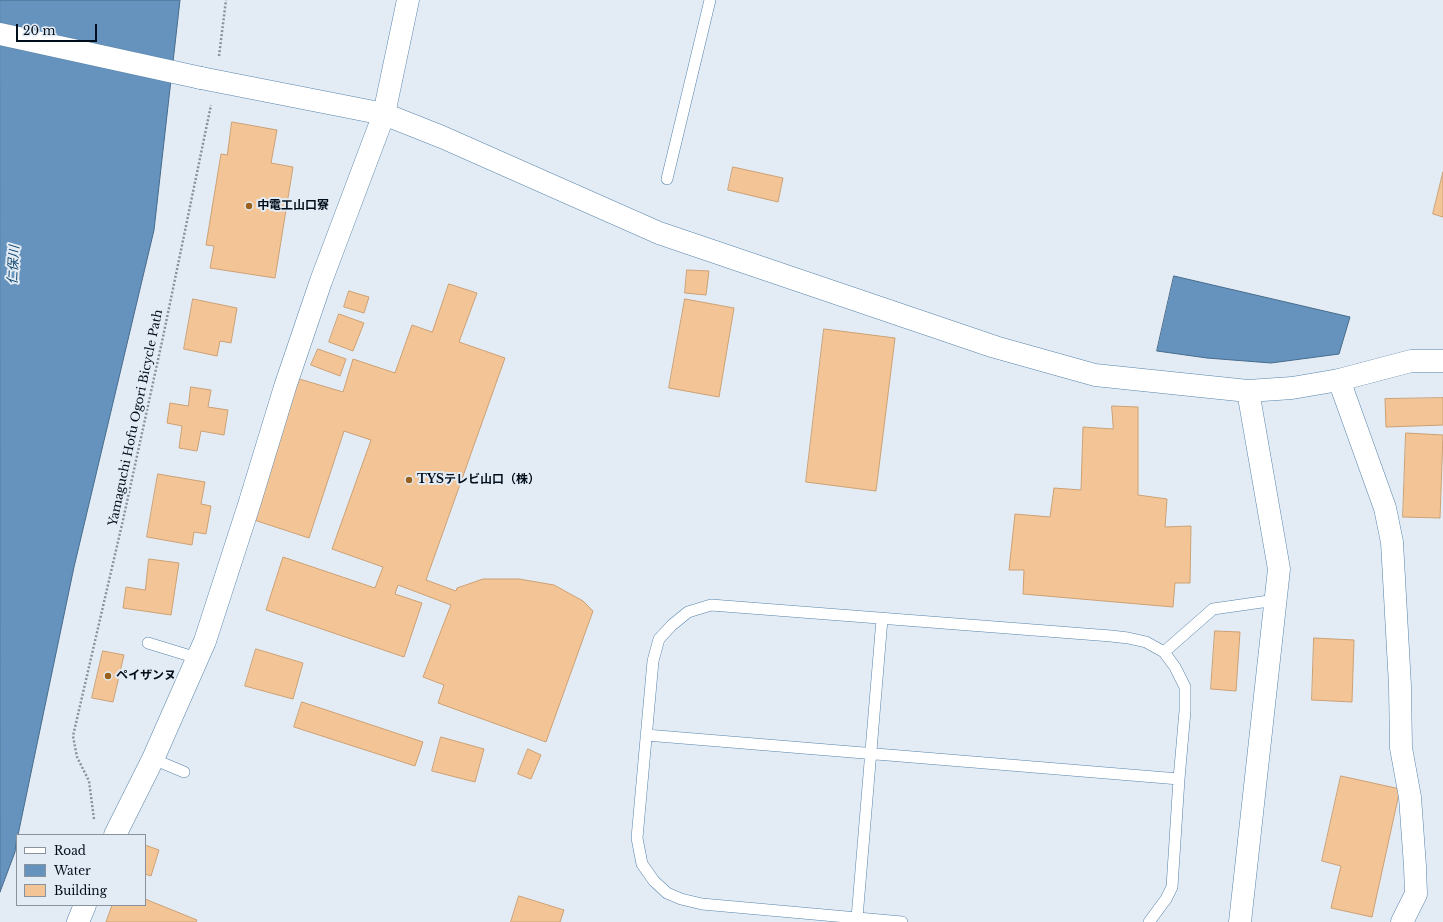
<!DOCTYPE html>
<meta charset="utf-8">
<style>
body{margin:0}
#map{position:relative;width:1443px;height:922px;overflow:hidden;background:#e3ecf5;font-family:"Libre Baskerville",serif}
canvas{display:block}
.legend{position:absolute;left:16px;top:834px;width:130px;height:72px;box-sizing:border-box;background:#e3ecf5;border:1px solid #88939e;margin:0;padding:5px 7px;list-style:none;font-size:12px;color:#000d1b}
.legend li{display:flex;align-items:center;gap:8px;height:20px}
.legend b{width:20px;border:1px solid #88939e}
.scale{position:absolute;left:16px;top:24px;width:81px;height:18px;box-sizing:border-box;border:2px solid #000d1b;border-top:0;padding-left:5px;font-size:12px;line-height:14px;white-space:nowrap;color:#000d1b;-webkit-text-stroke:3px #e3ecf5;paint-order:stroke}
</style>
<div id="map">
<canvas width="1443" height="922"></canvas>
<ul class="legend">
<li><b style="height:5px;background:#fff"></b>Road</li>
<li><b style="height:11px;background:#6593bd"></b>Water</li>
<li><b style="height:11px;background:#f3c596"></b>Building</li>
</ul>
<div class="scale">20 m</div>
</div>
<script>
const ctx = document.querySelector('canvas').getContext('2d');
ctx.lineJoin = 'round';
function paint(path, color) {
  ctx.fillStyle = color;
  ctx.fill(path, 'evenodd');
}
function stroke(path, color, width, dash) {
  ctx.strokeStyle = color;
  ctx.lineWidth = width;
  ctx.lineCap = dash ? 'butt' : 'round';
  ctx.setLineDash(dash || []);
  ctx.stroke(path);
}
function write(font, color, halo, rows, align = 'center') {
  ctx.font = font + ' "Libre Baskerville","Noto Sans JP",serif';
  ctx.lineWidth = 4;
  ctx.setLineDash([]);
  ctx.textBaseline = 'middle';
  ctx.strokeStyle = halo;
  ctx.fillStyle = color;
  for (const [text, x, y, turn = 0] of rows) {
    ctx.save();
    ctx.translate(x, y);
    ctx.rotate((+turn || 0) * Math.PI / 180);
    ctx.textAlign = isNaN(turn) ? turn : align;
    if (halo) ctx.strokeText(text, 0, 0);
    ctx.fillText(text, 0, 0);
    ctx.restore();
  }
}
const water = new Path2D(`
 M0 0H180L154 230 74 567 18 835H17L15 852 0 892Z
 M1174 276 1350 317 1339 354 1271 363 1207 358 1157 351Z`);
paint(water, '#6593bd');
stroke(water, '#476b8c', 1);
const building = new Path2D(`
 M232 122 277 130 271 163 293 167 275 278 210 268 214 246 206 245 221 154 227 155Z
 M733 167 783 178 778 202 728 190Z
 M1443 172V217L1433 214Z
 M687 270 709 271 706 295 685 293Z
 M449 284 477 293 459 342 505 358 426 580 456 591 457 588 483 579H519L554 585 583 601 593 611 546 742 438 703 444 685 423 677 451 605 398 585 395 594 422 603 404 657 266 610 283 557 375 588 383 567 332 549 371 440 344 431 309 538 251 519 296 378 343 392 353 359 395 373 412 325 432 332Z
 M349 291 369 297 364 313 344 307Z
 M193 299 237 308 231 343 220 341 217 356 184 349Z
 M685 299 734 308 719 397 669 388Z
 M339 314 364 323 353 351 329 342Z
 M824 329 895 338 876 491 806 482Z
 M318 349 346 359 340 376 311 365Z
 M191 387 211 390 208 407 228 410 224 435 201 431 197 451 179 448 182 426 167 423 170 403 188 406Z
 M1443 398V425L1386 427 1385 399Z
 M1112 406 1138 407V495L1167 499 1165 527 1191 526 1190 583H1175L1173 607 1023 594 1024 570H1009L1015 514 1050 517 1054 488 1081 490 1083 427 1113 429Z
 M1406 433 1443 435 1440 518 1403 517Z
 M158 474 205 482 201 504 211 506 206 534 194 532 192 545 147 537Z
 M149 559 179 563 171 615 123 608 126 587 145 590Z
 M1215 631 1240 632 1236 691 1211 689Z
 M1314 638 1354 640 1352 702 1312 700Z
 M256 649 303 663 293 699 245 686Z
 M103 651 124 655 113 702 92 698Z
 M302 702 423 742 415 766 294 727Z
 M441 737 484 749 475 782 432 771Z
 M528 749 541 755 531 779 518 774Z
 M1341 776 1400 789 1372 917 1331 908 1341 866 1322 861Z
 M145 845 159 850 151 876 145 874Z
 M519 896 564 910 560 922H511Z
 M145 899 197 920 196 922H106L112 905H145Z`);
paint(building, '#f3c596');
stroke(building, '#cca074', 1);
const service = new Path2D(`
 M667 179 710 0
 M148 643 197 658
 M1164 652 1213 609 1276 600
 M646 735 1179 779
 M153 759 184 772
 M857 918 882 619
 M902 922 702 904 681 899 667 893 654 881 642 864 637 838 653 661 659 639 672 625 688 612 711 605 1111 636 1128 638 1146 642 1164 652 1175 667 1185 687V711L1179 779 1172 887 1166 899 1149 922`);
const minor = new Path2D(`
 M0 34 201 78
 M1339 380 1385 508 1392 542 1400 686 1401 748 1410 797 1415 866 1416 894 1402 922
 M115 835 153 759 205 641 249 505 285 387 321 281 384 114 408 0
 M78 922 85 905`);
const tertiary = new Path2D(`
 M201 78 384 114 442 137 659 233 995 347 1095 375 1248 391 1292 388 1339 380 1411 361H1443
 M1240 922 1279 569 1248 391`);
stroke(service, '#5783ab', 12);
stroke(minor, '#5783ab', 23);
stroke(tertiary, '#5783ab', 23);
stroke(new Path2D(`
 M219 56 226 0
 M94 819 89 781 77 757 73 736 123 520 163 337 211 105`), '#87929d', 2.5, [2, 2]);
stroke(service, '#fff', 11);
stroke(minor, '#fff', 22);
stroke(tertiary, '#fff', 22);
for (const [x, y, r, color] of [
 [249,206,4,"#99611c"],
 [409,480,4,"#99611c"],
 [108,676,4,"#99611c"]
]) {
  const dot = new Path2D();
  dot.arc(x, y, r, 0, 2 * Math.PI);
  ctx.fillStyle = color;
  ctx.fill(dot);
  stroke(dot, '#e3ecf5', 1.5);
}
write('bold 12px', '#000d1b', '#e3ecf5', [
 ["中電工山口寮",257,206],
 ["TYSテレビ山口（株）",417,480],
 ["ペイザンヌ",116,676]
], 'left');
write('12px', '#000d1b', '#e3ecf5', [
 ["Yamaguchi Hofu Ogori Bicycle Path",136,418,-78]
]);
write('italic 13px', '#134770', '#e3ecf5', [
 ["仁保川",14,265,-87]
]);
</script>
